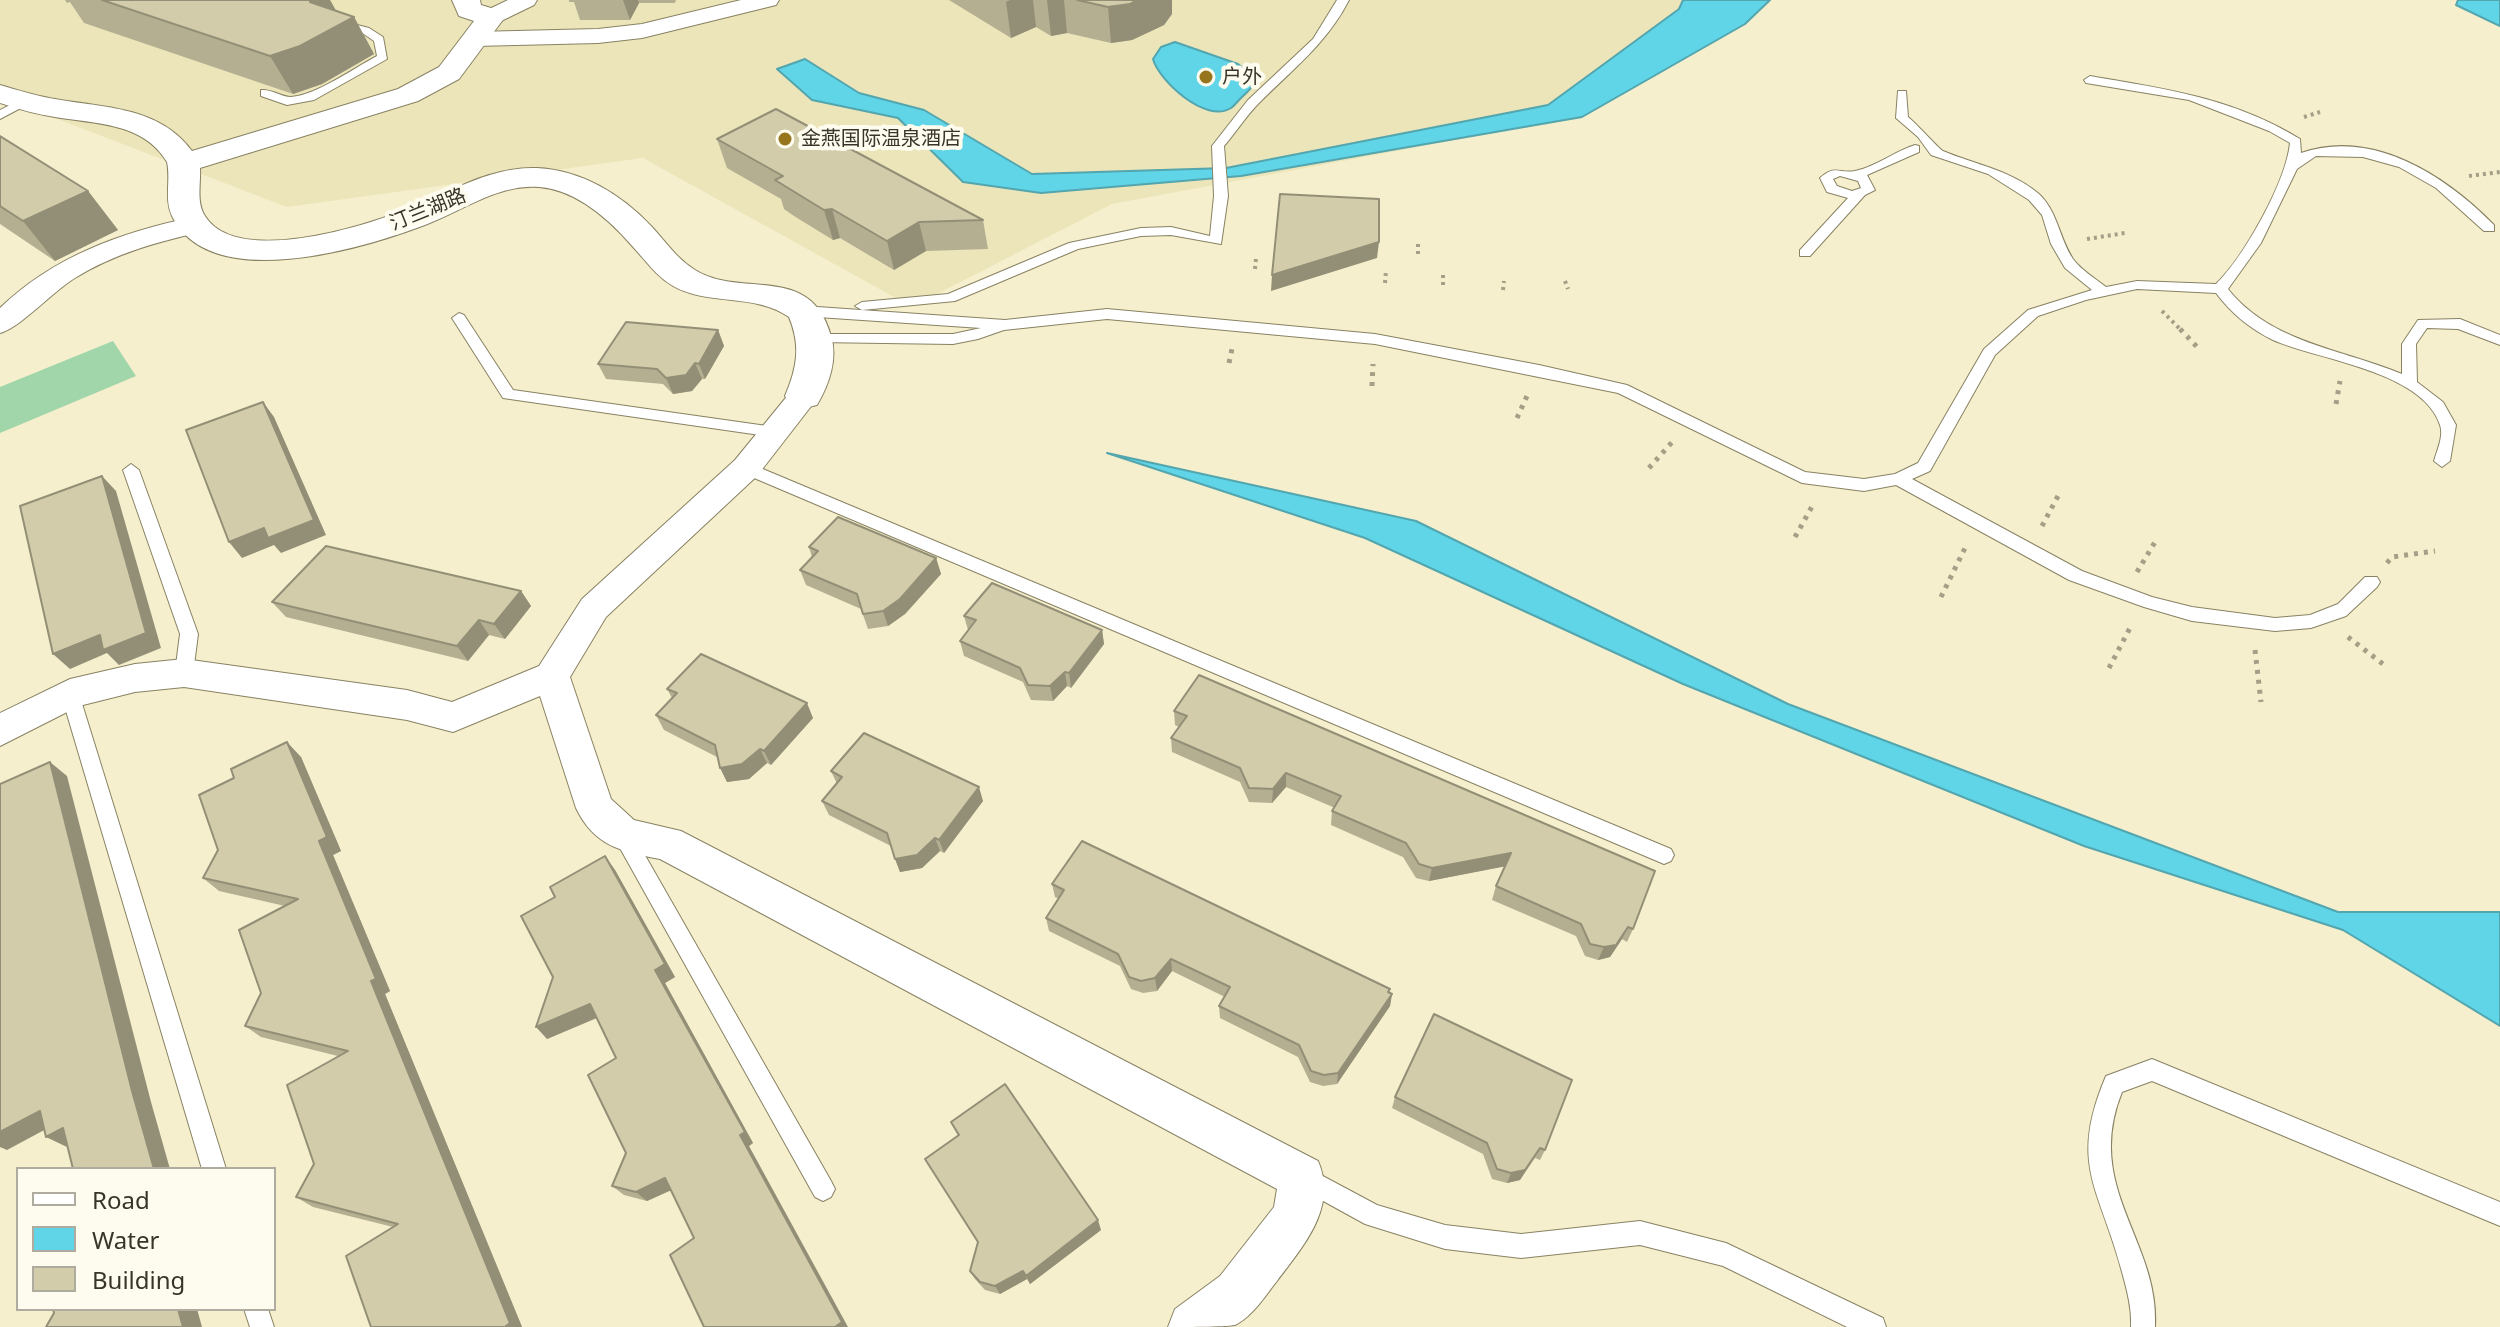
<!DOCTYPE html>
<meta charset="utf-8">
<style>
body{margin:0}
#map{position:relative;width:2500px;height:1327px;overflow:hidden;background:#f5efcd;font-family:"Noto Sans",sans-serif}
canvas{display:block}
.legend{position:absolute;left:16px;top:1167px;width:260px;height:144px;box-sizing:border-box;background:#fefcee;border:2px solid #afac9f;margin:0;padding:10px 14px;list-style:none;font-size:24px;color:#383528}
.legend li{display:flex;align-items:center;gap:16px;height:40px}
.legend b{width:40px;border:2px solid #afac9f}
</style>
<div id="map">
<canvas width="2500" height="1327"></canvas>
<ul class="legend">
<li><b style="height:10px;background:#fff"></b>Road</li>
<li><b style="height:22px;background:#5fd5e7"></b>Water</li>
<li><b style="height:22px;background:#d2ccaa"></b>Building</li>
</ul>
</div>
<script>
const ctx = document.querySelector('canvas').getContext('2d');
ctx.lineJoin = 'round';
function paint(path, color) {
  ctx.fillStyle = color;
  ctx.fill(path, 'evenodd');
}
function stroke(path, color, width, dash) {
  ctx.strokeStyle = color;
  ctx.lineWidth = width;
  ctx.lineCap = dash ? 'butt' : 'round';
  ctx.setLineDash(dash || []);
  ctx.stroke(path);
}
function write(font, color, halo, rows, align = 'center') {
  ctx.font = font + ' "Noto Sans","Noto Sans SC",sans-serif';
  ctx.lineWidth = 8;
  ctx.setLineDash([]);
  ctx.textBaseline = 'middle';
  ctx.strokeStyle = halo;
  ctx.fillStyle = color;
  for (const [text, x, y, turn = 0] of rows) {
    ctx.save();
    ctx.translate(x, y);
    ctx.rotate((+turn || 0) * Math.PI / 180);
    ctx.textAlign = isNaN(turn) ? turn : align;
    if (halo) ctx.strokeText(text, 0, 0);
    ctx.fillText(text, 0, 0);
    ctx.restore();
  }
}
paint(new Path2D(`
 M0 0H1698L1563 120 1112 204 912 307 643 158 287 207 0 97Z`), '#ece5ba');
paint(new Path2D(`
 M113 341 136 376 0 433V387Z`), '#a1d5aa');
const water = new Path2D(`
 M1683 0H1770L1745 24 1582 117 1241 176 1041 193 963 182 898 118 812 100 777 69 805 59 859 93 924 110 1032 174 1226 168 1548 105 1679 9Z
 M2458 0H2500V26L2456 5Z
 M1175 42 1238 64 1255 79C1252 89 1247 92 1240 99 1237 102 1234 106 1231 108 1206 124 1159 81 1153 59L1161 47Z
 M1107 453 1416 521 1788 704 2338 912H2500V1026L2343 930 2084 846 1683 684 1365 538Z`);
paint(water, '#5fd5e7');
stroke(water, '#53a5ae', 2);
const service = new Path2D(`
 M1337 0H1349C1327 43 1293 69 1259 103 1246 116 1236 132 1224 146L1228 196 1221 244 1171 235 1141 236 1078 249 955 301 862 310 855 306 862 302 948 294 1069 243 1141 228 1171 227 1210 236 1214 196 1212 146 1248 100 1313 39Z
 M334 19 369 28 383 37 387 59 314 100 287 105 261 96V90C272 89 281 97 291 97 317 95 354 68 377 56L374 41 361 32 334 23Z
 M2090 76C2166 89 2233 98 2300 139L2301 153C2373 128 2446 176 2494 225V231H2484L2436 188 2399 167 2363 157 2316 156 2297 169 2261 243 2228 289C2271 343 2342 349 2402 374V344L2418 320 2460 319 2500 335V345L2458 329 2427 328 2416 344 2417 382 2443 402 2456 425 2450 461 2442 467 2434 461C2437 450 2444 436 2440 425 2423 371 2318 360 2273 340 2250 329 2231 313 2216 293L2137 289 2086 300 2038 316 1995 355 1930 471 1912 479 2082 571 2152 597 2192 607 2275 618 2310 615 2338 604 2365 577H2377L2380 582 2377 587 2346 616 2311 628 2275 631 2192 621 2144 607 2069 580 1896 485 1864 491 1802 483 1618 393 1375 344 1107 319 1004 330 978 339 953 344 816 342 809 337 811 334H953L981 328 803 316 796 311 803 306 1005 320 1107 309 1375 334 1539 365 1627 385 1805 472 1864 479 1895 474 1918 463 1984 349 2028 310 2092 290 2065 268 2051 244 2042 215 2029 200 1988 174 1931 155 1918 137 1896 118 1898 91H1906L1908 117C1917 124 1938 148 1943 151 1976 165 2011 170 2039 194 2058 212 2059 238 2073 259 2081 270 2096 279 2106 287L2137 281 2216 284C2244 257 2286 182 2290 143L2269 131 2189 100 2086 83 2084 80Z
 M22 99 32 102 0 119V110Z
 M1915 145 1919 146V152L1867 175 1875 190 1865 195 1810 256H1800V250L1848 198 1827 192 1820 178C1836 164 1839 174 1855 171 1876 167 1895 151 1915 145ZM1840 176 1858 181 1861 188 1852 191 1837 186 1833 179Z
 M459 313 464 315 513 390 774 427 782 432 774 437 503 398 452 318Z
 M746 462 1671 849 1674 855 1671 861 1664 864 1657 861 740 472 738 468 740 464Z
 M131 464 139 470 198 634 193 673 190 678H178L175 673 180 634 123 470Z
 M70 687 76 689 79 694 226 1169H202L61 694 64 689Z
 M623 826 630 829 831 1181 835 1189 831 1197 823 1201 815 1197 616 841 613 835 616 829Z
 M2152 1059 2500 1202V1226L2152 1081 2122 1092C2083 1188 2160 1241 2155 1327H2131C2132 1309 2127 1290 2122 1272 2100 1188 2068 1165 2106 1076Z
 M1304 1166 1377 1205 1445 1225 1521 1234 1640 1221 1726 1243 1883 1318 1886 1327H1847L1723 1266 1640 1245 1521 1258 1445 1249 1365 1224 1296 1186 1292 1178 1296 1170Z
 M244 1309H268L274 1327H250Z`);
const minor = new Path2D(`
 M508 0H537L534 5 499 22H483L480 17 483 12Z
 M741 0H779L776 5 642 38 598 43 475 46 467 44 463 39 467 34 475 32 598 29 642 24Z
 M194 217 204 219 207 225 204 231C158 242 115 253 75 278 53 291 20 328 0 333V308C54 256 122 232 194 217Z
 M804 386 815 389 819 396 757 476 606 617 570 677 611 799 634 820 681 831 1318 1161C1338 1207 1304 1245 1277 1281 1265 1296 1253 1316 1235 1325 1224 1327 1183 1327 1168 1327L1175 1309 1220 1276 1274 1207 1277 1189 660 859C622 852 594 846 576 808L540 696 453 732 407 720 184 687 135 692 79 706 0 746V713L70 679 135 664 184 659 407 690 452 702 539 666 582 599 735 460 793 389Z`);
const tertiary = new Path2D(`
 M452 0H480L481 5 501 11 505 17 459 79 418 101 200 168C201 183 196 202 205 216 236 266 362 227 405 210 448 194 489 166 537 168 582 170 622 195 652 227 666 242 677 259 695 270 742 299 811 262 831 336 838 359 829 385 817 405L804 408 791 405 785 396C797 368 801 346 789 317 755 293 708 306 673 286 657 277 646 261 634 248 610 220 577 190 539 187 498 184 462 211 425 225 364 248 210 295 172 216 164 199 171 180 167 162 143 122 95 124 55 117 36 114 18 109 0 103V85C18 90 36 96 55 99 104 108 159 106 192 151L398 89 439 67 474 21 459 16Z`);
stroke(service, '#888263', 2);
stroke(minor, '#888263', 2);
stroke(tertiary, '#888263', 2);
stroke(new Path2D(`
 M2304 117 2320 112
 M2469 176 2500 172
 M2087 239 2125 233
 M1418 244V254
 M1255 269 1256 258
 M1443 275V285
 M1565 281 1568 289
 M1385 283 1386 270
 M1503 290 1504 281
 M2162 311 2182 331`), '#a49f86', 4, [3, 4]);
stroke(new Path2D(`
 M2180 329 2200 350
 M1229 363 1232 349
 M1372 386 1373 364
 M2336 404 2340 381
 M1517 418 1527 396
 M1649 468 1673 441
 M2042 526 2059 494
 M1795 537 1814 503
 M2387 563 2392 557 2435 551
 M2137 572 2155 542
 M1941 597 1965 548
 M2348 637 2383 664
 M2255 650 2261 702
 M2109 668 2131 626`), '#a49f86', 5, [4, 6]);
paint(service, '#fff');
paint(minor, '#fff');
paint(tertiary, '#fff');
paint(new Path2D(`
 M65 0H330L336 11 354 17 374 54 322 84 293 94 84 23 70 2 67 3Z
 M569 0H676L675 3H639L630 20H580L574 2H569Z
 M949 0H1172V14L1164 25 1132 40 1111 43 1067 33 1051 36 1036 27 1011 38Z
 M0 136 88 191 118 230 55 261 0 224Z
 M717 139 983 220 988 249 926 251 894 270 840 238 833 240 794 216 784 209 781 199 727 168Z
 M718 330 724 346 705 379H702L692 391 673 394 663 384 606 379 598 364Z
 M809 547 936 558 941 574 905 614 888 626 868 629 861 609 806 585 800 570 812 557Z
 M521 591 531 606 505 639 489 635 468 661 286 617 272 602Z
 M964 616 1102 630 1104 644 1071 688 1067 686 1053 701 1031 700 1023 682 964 656 960 641 968 630Z
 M1199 675 1633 929 1627 942 1622 939 1610 957 1598 960 1585 956 1576 936 1492 900 1496 886 1505 866 1429 881 1416 878 1403 857 1331 825 1332 811 1335 808 1286 787 1272 803 1249 802 1240 782 1172 752 1171 738 1179 727 1175 725 1174 711Z
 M667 689 813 718 771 765 767 763 749 779 727 782 717 757 664 730 656 715 672 698Z
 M301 757 341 851 333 855 390 991 385 994 522 1327H371L393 1227 313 1207 296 1197 314 1164 338 1056 261 1037 245 1026 261 993 285 906 219 891 203 878Z
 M831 771 983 801 944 853 940 851 922 868 900 872 891 846 829 815 822 801 837 784Z
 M605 856 615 870 675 977 665 983 753 1143 749 1146 694 1238 671 1190 647 1201 624 1195 612 1186 626 1153 616 1058 597 1018 547 1039 553 977 555 897Z
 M1052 884 1389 993 1392 994 1390 1006 1337 1084 1323 1086 1310 1082 1298 1057 1220 1018 1219 1006 1225 997 1172 971 1157 991 1143 993 1131 989 1120 966 1049 931 1046 918 1059 899 1055 897Z
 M1434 1014 1545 1150 1540 1160 1535 1158 1520 1180 1507 1183 1492 1179 1483 1154 1392 1108 1395 1097Z
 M951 1122 1101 1230 1030 1284 1027 1279 1000 1294 985 1290 975 1279 970 1271 978 1243 958 1136Z`), '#b5af92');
paint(new Path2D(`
 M314 0H330L343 23 354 17 374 54 322 84 293 94 270 56 310 2Z
 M623 0H638L639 3 630 20Z
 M1010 0H1033L1036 27 1011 38 1006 2Z
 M1047 0H1064L1067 33 1051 36Z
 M1137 0H1172V14L1164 25 1132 40 1111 43 1108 7Z
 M88 191 118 230 55 261 23 221Z
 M832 209 840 238 833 240 824 210Z
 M919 222 926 251 894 270 887 241Z
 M1379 242 1377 258 1271 291 1272 275Z
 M718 330 724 346 705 379 699 364Z
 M695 363 702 379 692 391 673 394 666 378Z
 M263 402 274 417 326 535 281 553 274 545 242 558 229 542Z
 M102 476 116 491 161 648 119 665 107 653 70 669 53 654Z
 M936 558 941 574 905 614 888 626 883 611Z
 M521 591 531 606 505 639 494 624Z
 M479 620 489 635 468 661 457 646Z
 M1102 630 1104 644 1071 688 1069 673Z
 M1065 672 1067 686 1053 701 1050 686Z
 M807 703 813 718 771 765 764 751Z
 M287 742 301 757 341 851 333 855 390 991 385 994 522 1327H506L371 981 319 841Z
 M760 749 767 763 749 779 727 782 720 768Z
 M50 762 67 776 151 1102 170 1169H154L132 1091Z
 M1286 773V787L1272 803 1273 789Z
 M979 787 983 801 944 853 939 840Z
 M935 838 940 851 922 868 900 872 895 859Z
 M1511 853 1507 866 1429 881 1432 868Z
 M605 856 615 870 675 977 665 983 753 1143 749 1146 848 1327H835L740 1135 655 970Z
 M1628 927 1622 939 1610 957 1598 960 1604 947Z
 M1171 959 1172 971 1157 991 1155 978Z
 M1390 989 1388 1001 1392 994 1390 1006 1337 1084 1338 1073Z
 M590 1004 601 1016 547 1039 536 1027Z
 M40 1111 61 1121 7 1150 0 1147V1132Z
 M63 1128 67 1147 46 1137Z
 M1540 1148 1520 1180 1507 1183 1511 1173Z
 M665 1178 676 1188 647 1201 636 1192Z
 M1098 1220 1101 1230 1030 1284 1026 1276Z
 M1023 1271 1027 1279 1000 1294 995 1286Z
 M178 1309H197L202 1327H183Z`), '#938f77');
const building = new Path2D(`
 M102 0H314L310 2 354 17 300 46 270 56Z
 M1077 0H1137L1130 4 1108 7Z
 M776 109 983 220 919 222 887 241 832 209 824 210 775 180 783 176 717 139Z
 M0 136 88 191 23 221 0 206Z
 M1280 194 1379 199V242L1272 275Z
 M626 322 718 330 699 364 695 363 686 375 666 378 657 369 598 364Z
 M263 402 314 520 268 538 264 528 229 542 186 430Z
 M102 476 146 633 103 650 100 635 53 654 20 506Z
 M838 517 936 558 900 599 883 611 863 614 857 594 800 570 818 551 809 547Z
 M326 546 521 591 494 624 479 620 457 646 272 602Z
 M992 583 1102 630 1069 673 1065 672 1050 686 1028 685 1020 668 960 641 976 620 964 616Z
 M701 654 807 703 764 751 760 749 742 764 720 768 715 745 656 715 677 693 667 689Z
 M1199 675 1655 871 1633 929 1628 927 1616 945 1604 947 1590 944 1581 924 1496 886 1511 853 1432 868 1419 864 1406 843 1332 811 1341 796 1286 773 1273 789 1249 788 1240 768 1171 738 1187 716 1174 711Z
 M864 733 979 787 939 840 935 838 917 855 895 859 887 833 822 801 842 777 831 771Z
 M287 742 327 837 319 841 376 979 371 981 510 1323 506 1326V1327H371L346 1256 398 1224 296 1197 314 1164 287 1085 348 1051 245 1026 261 993 239 930 298 899 203 878 218 850 199 795 234 778 231 769Z
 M50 762 132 1091 154 1169H73L63 1128 46 1137 40 1111 0 1132V784Z
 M1082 841 1390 989 1388 992 1392 994 1338 1073 1324 1075 1311 1071 1299 1045 1219 1006 1230 987 1171 959 1155 978 1141 981 1129 977 1118 954 1046 918 1064 890 1052 884Z
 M605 856 665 964 655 970 745 1132 740 1135 842 1322 835 1327H704L670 1255 694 1238 665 1178 636 1192 612 1186 626 1153 588 1075 616 1058 590 1004 536 1027 553 977 521 916 555 897 550 887Z
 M1434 1014 1572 1080 1545 1150 1540 1148 1525 1170 1511 1173 1497 1169 1487 1143 1395 1097Z
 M1005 1084 1098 1220 1026 1276 1023 1271 995 1286 980 1282 970 1271 978 1242 925 1159 959 1135 951 1122Z
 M53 1309H178L183 1327H46L54 1313Z`);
paint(building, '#d2ccaa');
stroke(building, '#938f77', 2);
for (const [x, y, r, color] of [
 [1206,77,8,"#96751d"],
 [785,139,8,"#96751d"]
]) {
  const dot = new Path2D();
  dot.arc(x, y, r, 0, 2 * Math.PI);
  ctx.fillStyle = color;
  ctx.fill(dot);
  stroke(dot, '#fefcee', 3);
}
write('20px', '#383528', '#fefcee', [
 ["户外",1222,77],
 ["金燕国际温泉酒店",801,139]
], 'left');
write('20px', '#383528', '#fefcee', [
 ["汀兰湖路",428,210,-22]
]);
</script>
